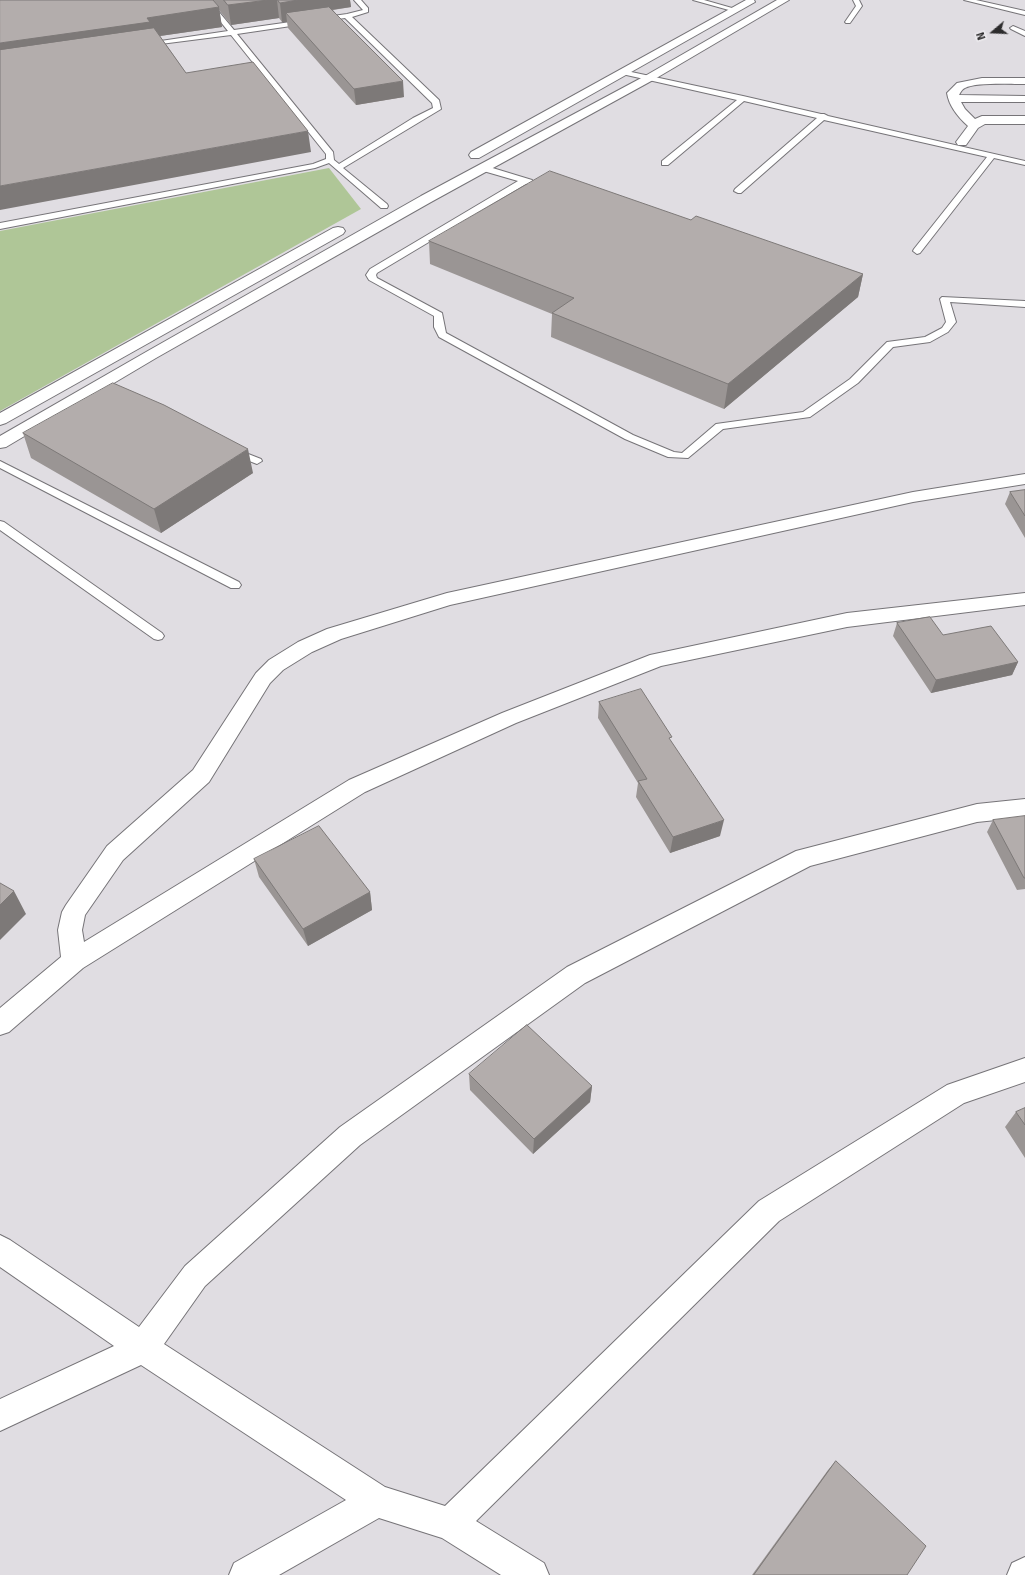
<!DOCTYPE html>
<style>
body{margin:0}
#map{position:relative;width:1025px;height:1575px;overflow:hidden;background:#e0dde2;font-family:Signika,sans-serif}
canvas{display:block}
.north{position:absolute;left:973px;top:12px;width:40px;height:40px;-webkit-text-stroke:3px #edebef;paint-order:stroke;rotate:251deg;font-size:11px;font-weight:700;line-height:16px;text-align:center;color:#2d2c2d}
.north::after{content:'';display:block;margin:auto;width:14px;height:18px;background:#2d2c2d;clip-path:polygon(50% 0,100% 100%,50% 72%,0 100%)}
</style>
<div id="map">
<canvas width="1025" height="1575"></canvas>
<div class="north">N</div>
</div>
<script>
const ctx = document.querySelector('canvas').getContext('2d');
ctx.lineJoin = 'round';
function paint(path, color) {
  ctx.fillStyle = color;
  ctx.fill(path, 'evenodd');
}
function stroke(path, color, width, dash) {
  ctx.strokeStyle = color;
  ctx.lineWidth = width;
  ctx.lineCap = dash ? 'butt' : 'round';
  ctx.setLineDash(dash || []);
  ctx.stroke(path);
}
paint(new Path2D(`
 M329 168 361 209 0 411V231Z`), '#afc697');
const lane = new Path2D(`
 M203 0H209L234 30 347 14 363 10 354 0H361L368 8V12L352 17 439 100 441 109 343 168 387 204 388 206 387 208H381L329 163 315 168 0 229V223L313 164 326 159V154L231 35 145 46V44L147 43 228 31ZM345 18 432 103 433 108 413 118 339 164 334 160 333 152 237 34Z
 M693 0H704L739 10 736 12Z
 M853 0H859L862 6 850 23H846L845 22 856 6Z
 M964 0H976L1025 11V15Z
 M1013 26 1025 31V36L1011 29 1010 28Z
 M622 70 743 96 821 114H824L828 116 1025 161V165L994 158 920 253 917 254 913 251 914 249 987 157 824 120 741 193H738L734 191 735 189 817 118 744 101 668 165H662V161L737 100 622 74Z
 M480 166H486L532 180 533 182 529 184H526L377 273 376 275 377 278 442 313 446 333 633 435 674 452 682 453 716 424 803 412 850 379 887 342 925 337 942 328 946 322 940 299 942 297 1025 301V307L950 302 956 322 948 332 930 342 893 347 858 383 810 417 723 429 688 458 668 457 625 439 439 337 434 327V316L369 280 366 275 370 269 518 181 480 170Z
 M233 448 261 459 262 461 257 464 229 453 228 451 229 449Z
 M0 461 239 582 241 585 239 588H231L0 468Z
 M0 521 4 522 162 633 164 636 162 639 158 640 154 639 0 530Z`);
const street = new Path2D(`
 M982 78H1025V84C1012 84 975 82 965 88 962 89 960 93 959 95L1025 96V102H961L965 109 975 119 982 116H1025V124H985L978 128 966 145H958L956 142 968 126C958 117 949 106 947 93L957 83Z
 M1025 474V484L913 502 450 605 341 639 312 652 283 670 270 683 209 782 123 860 85 915 82 930 84 942 349 780 502 713 650 655 847 613 1025 593V605L847 627 661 666 516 723 365 792 83 968 9 1032 0 1035V1008L61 957 58 930 62 912 66 905 107 846 193 770 256 673 269 660 298 642 327 629 447 593 913 492Z
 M1025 799V817L977 822 810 866 585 983 360 1145 205 1286 164 1344 385 1487 445 1506 759 1201 947 1085 1025 1058V1082L964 1103 779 1221 476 1521 544 1563 549 1575H501L442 1538 379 1518 279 1575H229L234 1563 346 1500 141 1365 0 1431V1399L114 1346 0 1267V1235L10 1240 139 1327 185 1266 340 1127 567 967 796 851 977 804Z
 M1025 1557V1575H1007L1012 1563Z`);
const secondary = new Path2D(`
 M746 0H754L755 2 479 158H471L469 155 471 152Z
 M777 0H789L653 80 431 202 156 358 6 447 0 448V436L146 352 421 196 645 76Z
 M338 227 343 228 345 231 343 234 6 423 0 425V413L333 228Z`);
stroke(lane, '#767478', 2);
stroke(street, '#767478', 2);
stroke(secondary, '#767478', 2);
paint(lane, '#fff');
paint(street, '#fff');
paint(secondary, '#fff');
paint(new Path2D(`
 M0 0H350L351 7 333 10 404 97 356 105 288 28 287 22H282L279 18 231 25 219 10 222 27 160 36 186 73 311 152Z
 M691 220 863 274 858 297 724 409 551 337 552 314 430 264 429 241Z
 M23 433 253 473 161 533 31 458Z
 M1025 490V538L1005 504 1010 492Z
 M897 623 1018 662 1012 675 931 693 893 636Z
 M599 702 671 741 720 836 670 853 636 797 638 783 598 718Z
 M1025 816V889L1017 890 987 832 993 820Z
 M254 859 370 892 372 910 308 946 259 877Z
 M469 1074 592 1086 590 1102 533 1154 470 1090Z
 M1025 1108V1158L1005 1127 1016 1112Z
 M836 1461 907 1575H752L828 1470Z`), '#9a9594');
paint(new Path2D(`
 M268 0H277L279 18 231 25 228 5Z
 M298 0H350L351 7 324 11 286 13 287 22H282L280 3Z
 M219 7 222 27 153 37 0 64V43L147 18Z
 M403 81 404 97 356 105 354 89Z
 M308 131 311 152 0 210V186Z
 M863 274 858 297 724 409 728 384Z
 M248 449 253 473 161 533 154 509Z
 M1018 662 1012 675 931 693 936 680Z
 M724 820 720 836 670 853 673 837Z
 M14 891 26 914 0 940V905Z
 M370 892 372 910 308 946 303 929Z
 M592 1086 590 1102 533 1154 534 1139Z`), '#7d7978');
const building = new Path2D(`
 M0 0H213L219 7 147 18 150 22 0 43Z
 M224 0H268L228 5Z
 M278 0H298L280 3Z
 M329 7 403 81 354 89 286 13Z
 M154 28 186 73 253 62 308 131 0 186V50Z
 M550 171 691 220 696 216 863 274 728 384 552 313 574 298 429 241Z
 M113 383 164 405 248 449 154 509 23 433Z
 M1025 490V516L1010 492Z
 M930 617 943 635 991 626 1018 662 936 680 897 623Z
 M641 689 672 737 669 738 724 820 673 837 638 781 647 779 599 702Z
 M1025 816V878H1024L993 820Z
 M319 826 370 892 303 929 254 859Z
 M0 883 14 891 0 905Z
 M527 1025 592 1086 534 1139 469 1074Z
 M1025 1108V1125L1016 1112Z
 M836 1461 926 1546 907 1575H754Z`);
paint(building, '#b3adac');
stroke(building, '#7d7978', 1);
</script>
